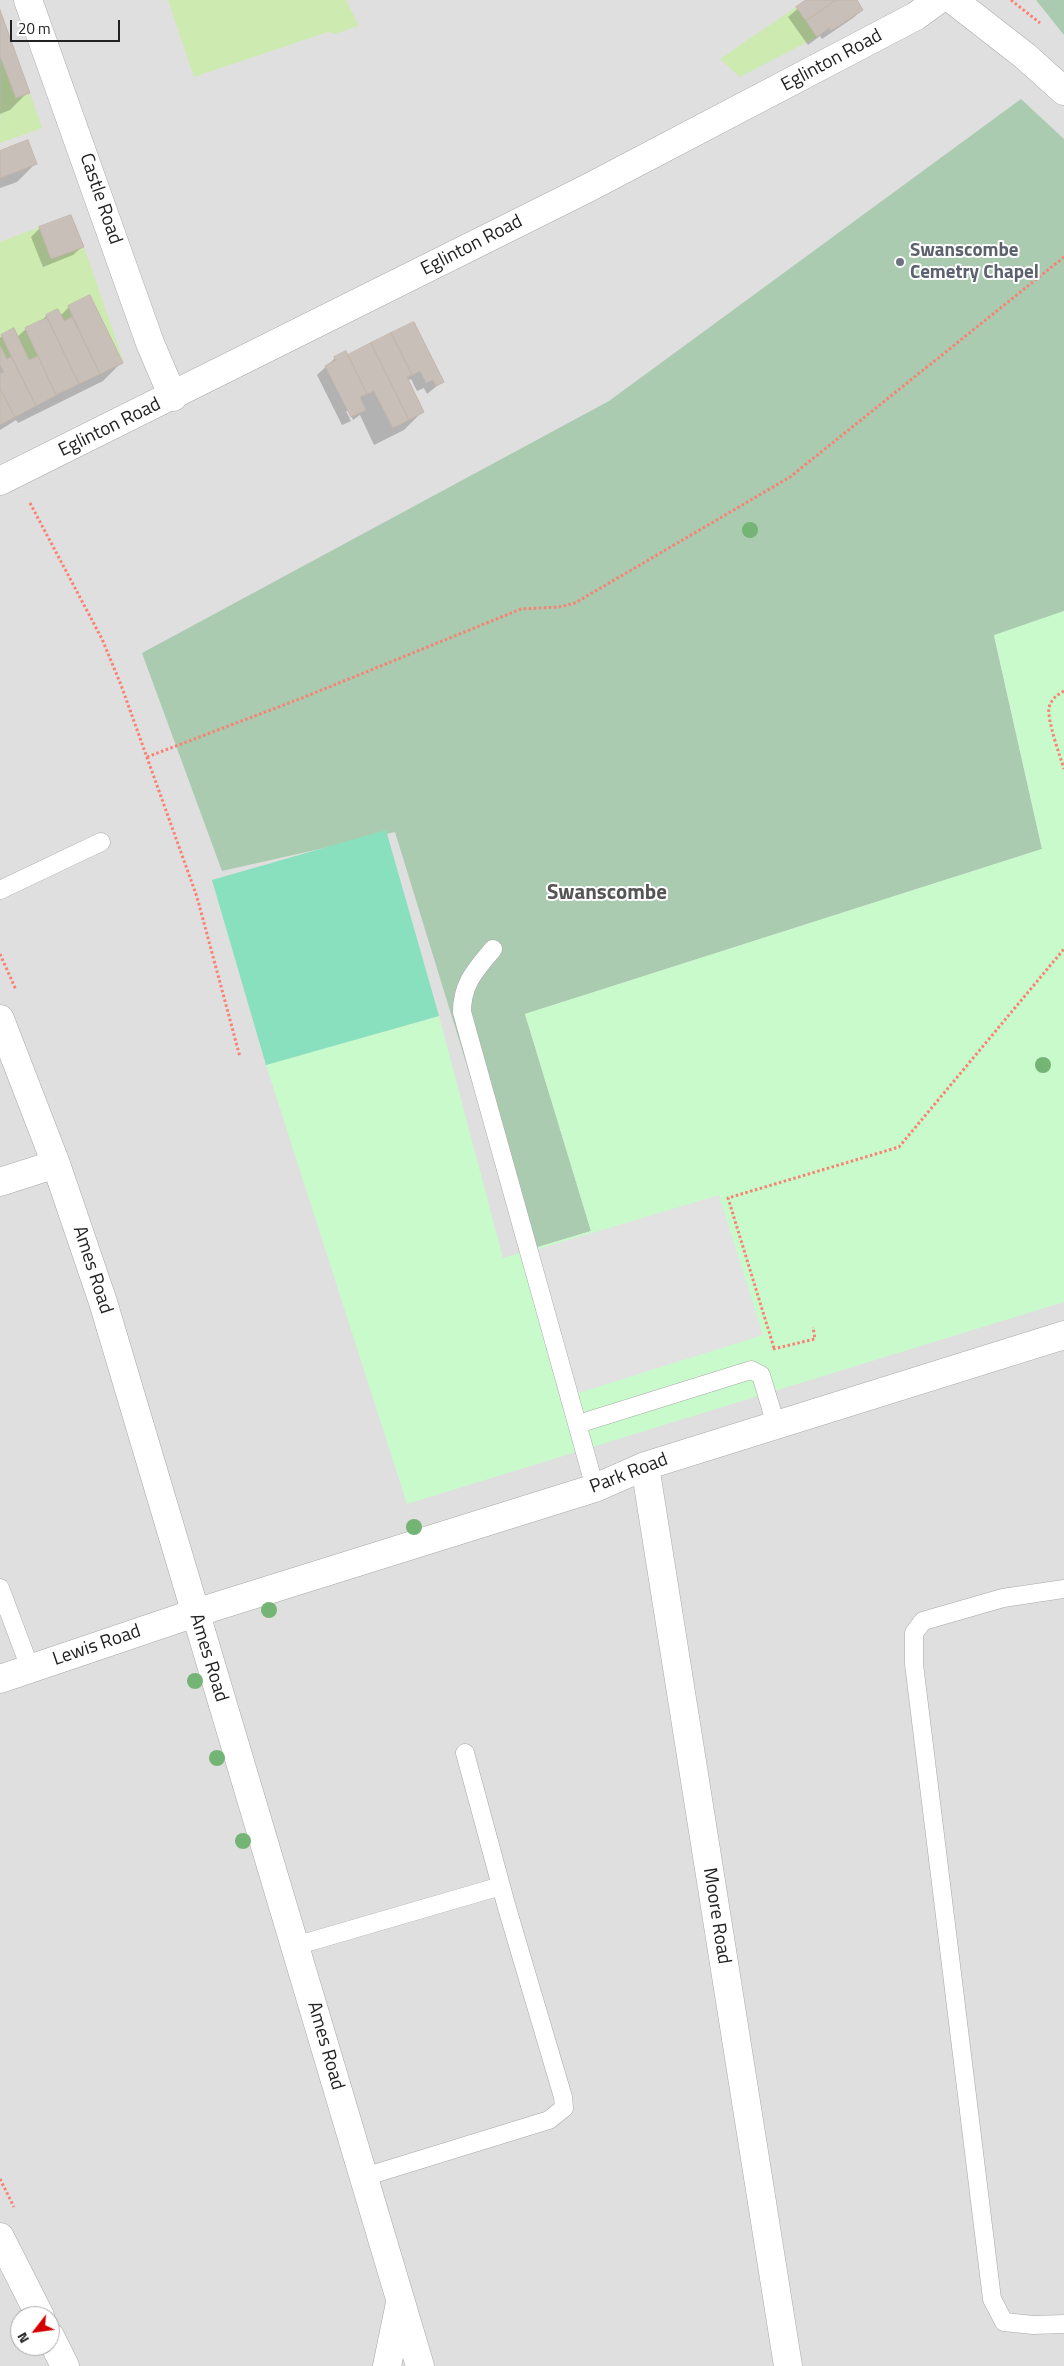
<!DOCTYPE html>
<style>
body{margin:0}
#map{position:relative;width:1064px;height:2366px;overflow:hidden;background:#f2efe9;font-family:"Titillium Web",sans-serif}
canvas{display:block}
.north{position:absolute;left:10px;top:2306px;width:50px;height:50px;box-sizing:border-box;background:#fff;border:1px solid #a7a7a7;border-radius:50%;rotate:240deg;font-size:14px;font-weight:700;line-height:20px;text-align:center;color:#222}
.north::after{content:'';display:block;margin:auto;width:18px;height:22px;background:#d40000;clip-path:polygon(50% 0,100% 100%,50% 72%,0 100%)}
.scale{position:absolute;left:10px;top:20px;width:110px;height:22px;box-sizing:border-box;border:2px solid #222;border-top:0;padding-left:6px;font-size:15px;line-height:18px;white-space:nowrap;color:#222;-webkit-text-stroke:4px #fff;paint-order:stroke}
</style>
<div id="map">
<canvas width="1064" height="2366"></canvas>
<div class="north">N</div>
<div class="scale">20 m</div>
</div>
<script>
const ctx = document.querySelector('canvas').getContext('2d');
ctx.lineJoin = 'round';
function paint(path, color) {
  ctx.fillStyle = color;
  ctx.fill(path, 'evenodd');
}
function stroke(path, color, width, dash) {
  ctx.strokeStyle = color;
  ctx.lineWidth = width;
  ctx.lineCap = dash ? 'butt' : 'round';
  ctx.setLineDash(dash || []);
  ctx.stroke(path);
}
function write(font, color, halo, rows, align = 'center') {
  ctx.font = font + ' "Titillium Web",sans-serif';
  ctx.lineWidth = 4;
  ctx.setLineDash([]);
  ctx.textBaseline = 'middle';
  ctx.strokeStyle = halo;
  ctx.fillStyle = color;
  for (const [text, x, y, turn = 0] of rows) {
    ctx.save();
    ctx.translate(x, y);
    ctx.rotate((+turn || 0) * Math.PI / 180);
    ctx.textAlign = isNaN(turn) ? turn : align;
    if (halo) ctx.strokeText(text, 0, 0);
    ctx.fillText(text, 0, 0);
    ctx.restore();
  }
}
paint(new Path2D(`
 M0 0H1064V2366H0ZM20 2316H50V2346H20Z`), '#e0dfdf');
paint(new Path2D(`
 M168 0H346L359 26 335 34 328 32 194 77Z
 M796 7 817 37 740 77 720 59Z
 M1 56 16 97 30 93 42 128 0 143Z
 M39 227 51 259 84 247 123 360V363L90 295 68 306 72 317 64 321 58 309 46 315 47 318 25 328 38 356 29 360 14 328 1 335 11 357 7 359 0 346V242Z`), '#cdebb0');
paint(new Path2D(`
 M1036 0H1064V35Z
 M1021 99 1064 139V611L994 636 1042 849 525 1014 591 1231 524 1251 395 832 222 871 142 653 609 401Z`), '#aacbaf');
paint(new Path2D(`
 M1064 611V1302L407 1504 266 1065 439 1016 503 1258 591 1231 525 1014 1042 849 994 635Z`), '#c8facc');
paint(new Path2D(`
 M386 830 439 1016 266 1065 212 880Z`), '#88e0be');
paint(new Path2D(`
 M719 1195 763 1335 575 1394 532 1251Z`), '#e2e2e2');
paint(new Path2D(`
 M808 0H855L862 10 853 18 822 39 820 36 808 45 788 17Z
 M0 14 28 92 10 110 0 114Z
 M0 152 35 164 17 182 0 188Z
 M40 228 82 247 73 255 43 267 31 237Z
 M69 307 121 363 103 381 18 423 16 420 0 430V338L2 336 17 337 26 329 40 323 46 316 58 311 60 316Z
 M413 324 443 381 427 394 424 388 417 391 411 379 407 381 422 412 404 430 374 445 360 415 353 420 349 411H346L351 421 342 425 317 375 335 358 347 357Z`), '#0003');
const building = new Path2D(`
 M806 0H836L806 21 796 7Z
 M836 0H857L863 10 831 31 829 28 817 37 806 21Z
 M0 10 30 93 16 98 0 56Z
 M28 140 37 164 0 178V151Z
 M71 215 84 247 51 259 39 227Z
 M90 295 123 363 100 374 68 306Z
 M58 309 64 321 72 317 100 374 79 384 46 315Z
 M47 318 79 384 56 395 25 328Z
 M414 322 444 382 436 386 433 380 426 383 420 371 412 375 391 333Z
 M14 328 29 360 38 356 56 395 36 406 1 335Z
 M391 333 412 375 407 377 424 412 409 420 371 343Z
 M371 343 409 420 393 428 374 391 367 394 348 355Z
 M0 346 7 359 11 357 36 406 15 417 0 389V374L4 372 0 364Z
 M346 351 367 394 360 397 366 410 351 417 325 366 336 360 334 357Z
 M0 389 15 417 0 425Z`);
paint(building, '#c7bfb8');
stroke(building, '#c4b6ab', 1);
const lane = new Path2D(`
 M0 890 101 842
 M493 949C476 970 462 983 462 1012L595 1488
 M578 1424 751 1370 761 1375 776 1425
 M0 1588 30 1668
 M1064 1589 1003 1598 923 1621 914 1633V1664L992 2299 1004 2322 1033 2325 1064 2324
 M295 1946 501 1886
 M364 2177 549 2120 564 2108 563 2097 507 1908 465 1753`);
const street = new Path2D(`
 M28 0 150 343 173 397
 M953 0 1025 56 1064 91
 M0 481 588 188 916 16 938 0
 M0 1019 56 1164 103 1302 420 2366
 M0 1182 56 1164
 M645 1466 788 2366
 M0 1679 195 1613 595 1488 645 1466 1064 1335
 M0 2237 40 2316
 M50 2336 65 2366
 M387 2366 400 2303`);
stroke(lane, '#a9a9a9', 19);
stroke(street, '#a9a9a9', 29);
stroke(new Path2D(`
 M1011 0 1040 23
 M30 503 102 639 121 685 197 897 240 1057
 M1064 691C1057 695 1051 699 1049 708 1047 720 1060 756 1064 769
 M147 757 302 698 521 609 559 607 575 603 790 477 1064 257
 M0 954 16 990
 M774 1348 728 1198 899 1147 1064 949
 M773 1349 815 1339 813 1327
 M0 2179 14 2207`), '#fa8072', 3, [2.5, 2.5]);
stroke(lane, '#fff', 18);
stroke(street, '#fff', 28);
ctx.fillStyle = '#74b475';
for (const [x, y] of [
 [750,530],
 [1043,1065],
 [414,1527],
 [269,1610],
 [195,1681],
 [217,1758],
 [243,1841]
]) {
  ctx.beginPath();
  ctx.arc(x, y, 8, 0, 2 * Math.PI);
  ctx.fill();
}
for (const [x, y, r, color] of [
 [900,262,5,"#6b7280"]
]) {
  const dot = new Path2D();
  dot.arc(x, y, r, 0, 2 * Math.PI);
  ctx.fillStyle = color;
  ctx.fill(dot);
  stroke(dot, '#fff', 2);
}
write('19px', '#222', '#fff', [
 ["Eglinton Road",832,61,-28],
 ["Castle Road",100,199,71],
 ["Eglinton Road",472,246,-27],
 ["Eglinton Road",110,428,-26],
 ["Ames Road",92,1270,72],
 ["Park Road",629,1474,-21],
 ["Lewis Road",97,1646,-19],
 ["Ames Road",208,1658,73],
 ["Moore Road",716,1916,81],
 ["Ames Road",325,2046,74]
]);
write('bold 19px', '#5b616d', '#fff', [
 ["Swanscombe",910,251],
 ["Cemetry Chapel",910,273]
], 'left');
write('bold 21px', '#555', '#fff', [
 ["Swanscombe",607,894]
]);
</script>
